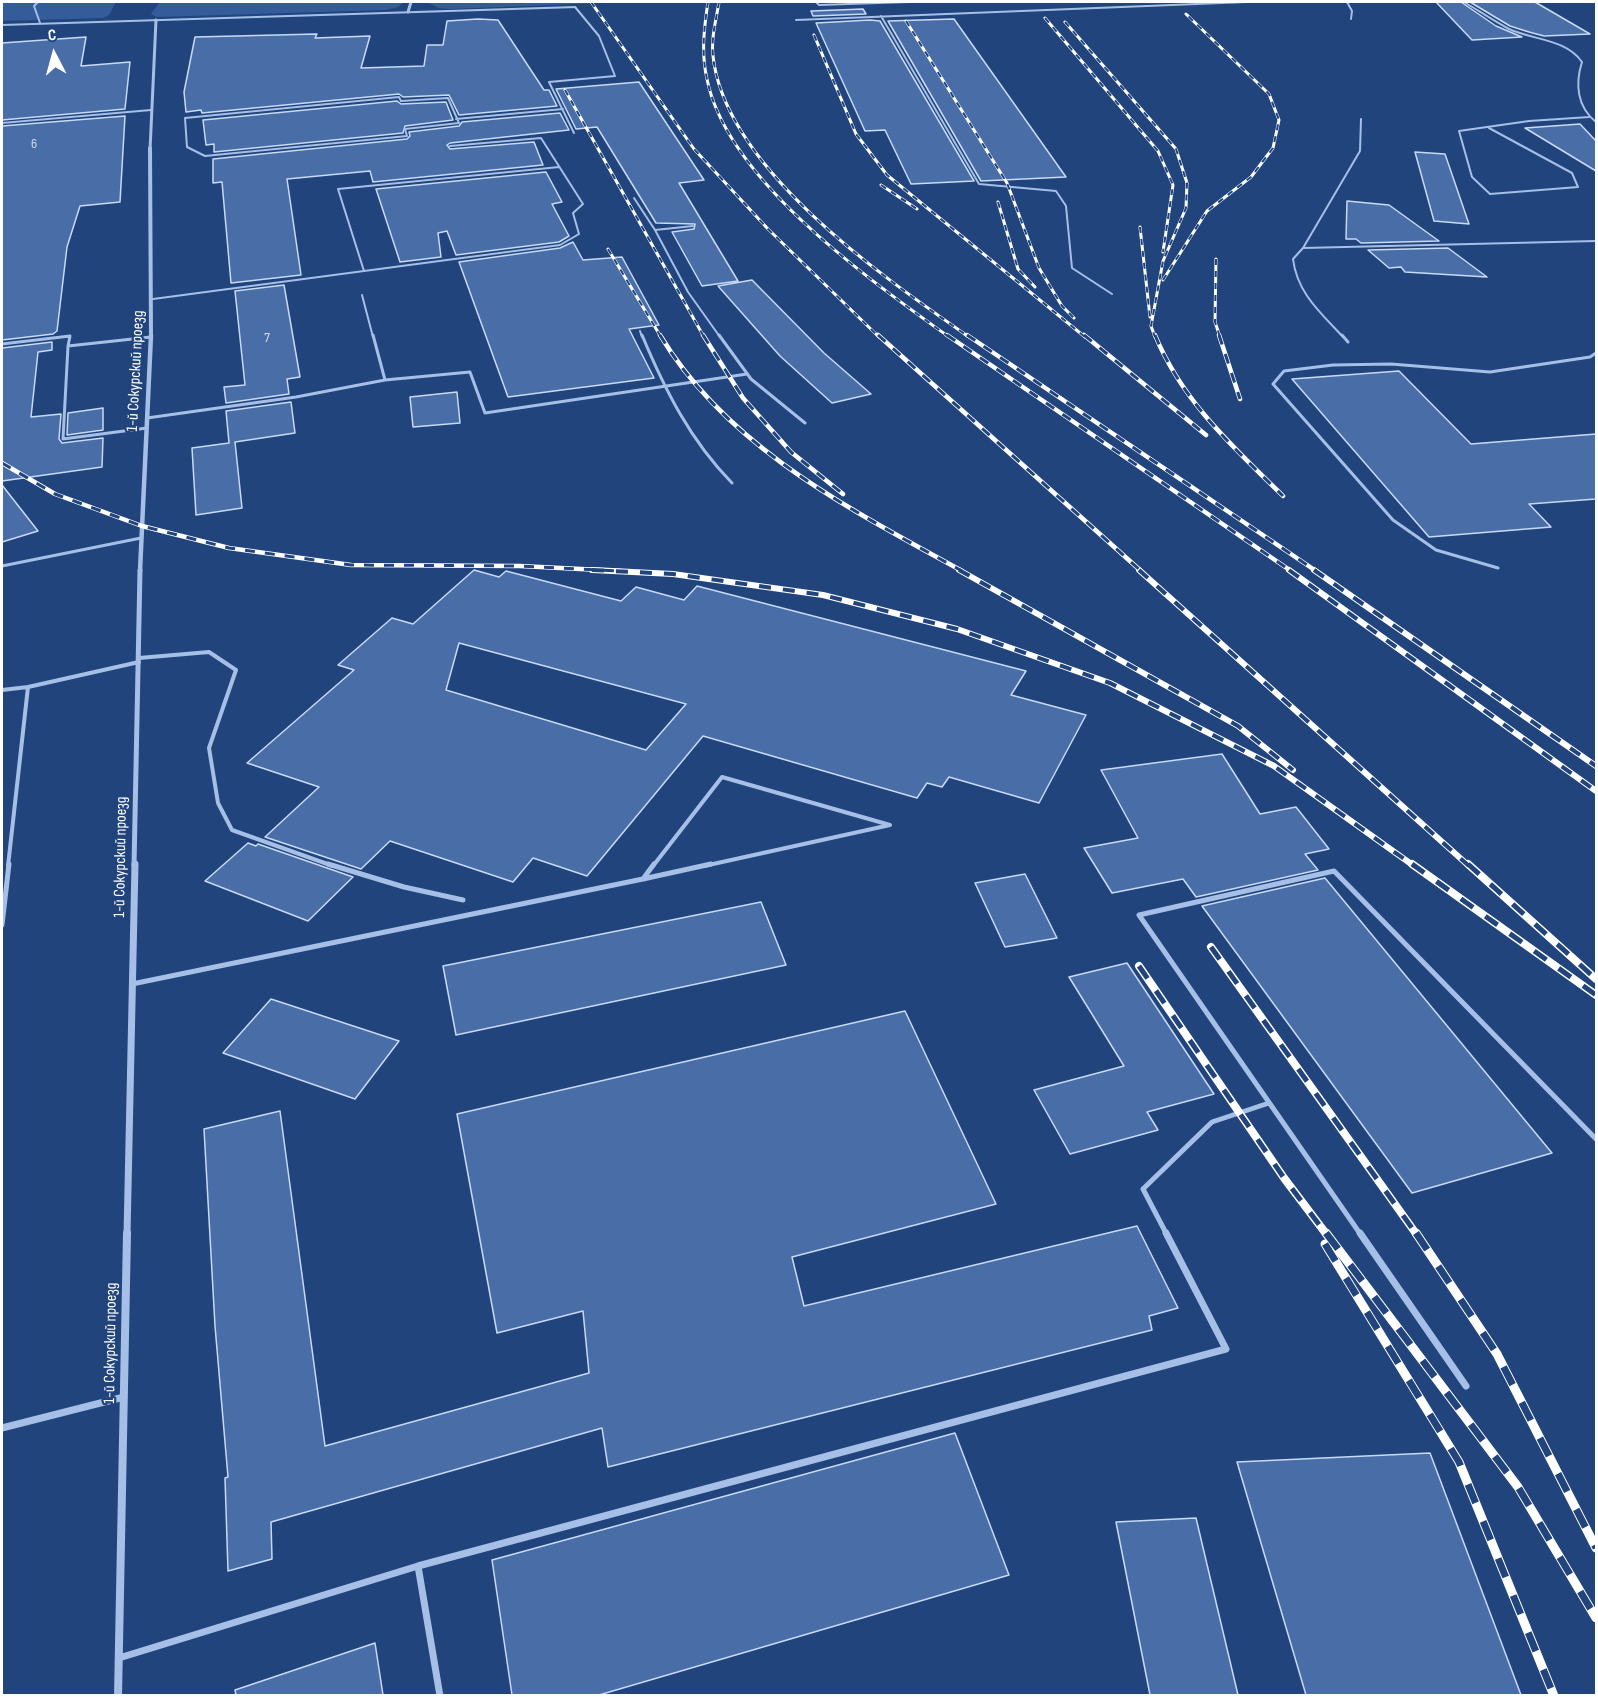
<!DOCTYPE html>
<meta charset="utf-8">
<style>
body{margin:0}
#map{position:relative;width:1598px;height:1697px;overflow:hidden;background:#21447d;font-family:"Sofia Sans Condensed",sans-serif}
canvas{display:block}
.frame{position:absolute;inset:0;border:3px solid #fff;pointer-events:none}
.north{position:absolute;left:24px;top:24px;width:60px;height:60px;-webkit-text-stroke:4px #21447d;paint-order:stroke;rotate:354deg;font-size:16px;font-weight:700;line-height:24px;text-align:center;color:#fff}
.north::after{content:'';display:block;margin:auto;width:21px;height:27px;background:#fff;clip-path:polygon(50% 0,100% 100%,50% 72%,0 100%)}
</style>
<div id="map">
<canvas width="1598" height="1697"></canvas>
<div class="frame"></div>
<div class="north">С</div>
</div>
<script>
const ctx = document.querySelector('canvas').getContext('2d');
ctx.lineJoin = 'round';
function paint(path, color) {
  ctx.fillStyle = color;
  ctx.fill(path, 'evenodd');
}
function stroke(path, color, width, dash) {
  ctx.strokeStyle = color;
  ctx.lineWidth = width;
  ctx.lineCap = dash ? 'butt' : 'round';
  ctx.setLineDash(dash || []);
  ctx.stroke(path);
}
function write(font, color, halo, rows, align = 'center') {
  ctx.font = font + ' "Sofia Sans Condensed",sans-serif';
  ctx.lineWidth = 4.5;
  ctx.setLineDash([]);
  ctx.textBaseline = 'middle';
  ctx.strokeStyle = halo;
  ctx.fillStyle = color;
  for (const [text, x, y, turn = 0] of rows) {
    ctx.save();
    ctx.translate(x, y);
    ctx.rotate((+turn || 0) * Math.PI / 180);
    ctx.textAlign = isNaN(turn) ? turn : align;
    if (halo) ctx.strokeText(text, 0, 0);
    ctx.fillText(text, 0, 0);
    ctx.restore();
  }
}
paint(new Path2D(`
 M116 2 109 15 103 18 2 21V3Z
 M160 2H404L398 7 386 10 157 17 151 14Z
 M427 2H625L450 9 439 8Z`), '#345c9b');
const building = new Path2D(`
 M1436 2H1461L1496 26 1522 37 1472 40Z
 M1470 2H1535L1590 34 1544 36 1529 32 1510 26Z
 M863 9 866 14 813 16 811 11Z
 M478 19 498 20 544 90H549L557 106 459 115 449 95 403 97 399 94 202 113 201 110 186 112 184 92 195 37 317 34 315 38 370 36 361 68 424 66 427 45H443L447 21Z
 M954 19 1066 177 981 181 888 21Z
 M870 20 880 21 974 181 911 184 885 130 865 131 816 23Z
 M86 37 81 66 130 62 125 109 2 120V43Z
 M639 82 704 180 679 183 738 281 702 286 672 232 694 229 695 224 656 223 597 127 576 129 556 89Z
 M397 101 401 104 446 102 453 120 405 126 403 133 214 152V144L206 145 203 120Z
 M560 113 569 130 450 143 447 145 450 149 534 142 543 165 373 182 370 171 287 179 301 275 231 283 222 182 213 183V159L407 139 410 136 409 132 459 126 462 122Z
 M125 116 120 202 80 206 67 247 57 331 53 334 2 340V126Z
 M1580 124 1596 141V171L1525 128Z
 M1415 152 1445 154 1469 224 1434 221Z
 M546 172 562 202 552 204 569 236 559 242 456 255 447 231 438 233 441 257 400 262 376 189Z
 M1347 201 1389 205 1439 241 1361 243 1356 239H1346Z
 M573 242 583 260 622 257 659 325 629 329 654 378 508 397 459 262 560 248Z
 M1448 248 1487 277 1405 272 1401 267 1389 268 1368 250Z
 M752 280 824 353 871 394 832 403 780 356 718 286Z
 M284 285 300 377 287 379 289 394 226 403 224 387 245 385 235 291Z
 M52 342V350L38 352 31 417 61 414 59 439 62 443 103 438 102 467 2 481V348Z
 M1399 371 1471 444 1596 434V499L1529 504 1551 527 1429 537 1292 379Z
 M457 392 460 423 413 427 410 397Z
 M291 402 295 433 235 442 242 508 196 515 192 448 229 443 226 411Z
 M103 408V430L67 435 68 413Z
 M2 485 38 531 2 542Z
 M474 570 499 577 506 571 621 601 636 587 684 600 697 586 1026 671 1011 695 1086 715 1039 803 949 777 942 787 927 783 917 798 703 736 587 876 533 858 513 882 390 841 361 869 265 837 319 787 247 763 354 670 338 665 392 618 413 624ZM459 643 686 704 646 750 446 690Z
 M1222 754 1260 814 1296 807 1329 849 1305 854 1318 870 1196 897 1183 879 1112 893 1084 848 1138 838 1101 770Z
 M248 843 256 846 258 844 353 877 308 921 205 881Z
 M1025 874 1057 938 1005 947 975 883Z
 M1325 878 1552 1153 1412 1193 1202 906Z
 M761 902 786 965 456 1035 443 966Z
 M1127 963 1214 1094 1147 1112 1158 1130 1070 1154 1034 1090 1124 1066 1069 977Z
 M271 999 399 1041 355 1099 223 1053Z
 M905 1011 996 1204 792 1257 804 1306 1137 1226 1178 1308 1149 1316 1152 1330 608 1467 602 1428 271 1522 272 1559 228 1571 225 1478 228 1477 215 1326 204 1129 280 1111 325 1446 589 1373 583 1311 497 1333 457 1114Z
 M955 1433 1009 1575 599 1695H512L492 1560Z
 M1430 1453 1521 1695H1306L1237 1462Z
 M1196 1518 1238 1695H1150L1116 1522Z
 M375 1643 383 1695H236L235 1690Z`);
paint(building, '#496ea7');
stroke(building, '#c8daf5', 1.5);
stroke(new Path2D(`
 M38 2 34 6 40 23
 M816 2 819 5 909 2
 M1347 2 1352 11 1351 19
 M1464 2C1479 11 1494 21 1509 29 1533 40 1566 39 1582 62 1575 84 1577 107 1596 122
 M881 16 979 184 1056 191 1066 206 1072 268 1112 294
 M796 20 1247 2
 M399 97 401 101 448 98 459 123 405 129 407 136 205 156 187 147 185 118Z
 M456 119 563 109
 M2 123 151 110
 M1489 128 1572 173 1578 187 1490 194 1472 177 1459 131 1529 121 1589 117
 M574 133 549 82 615 76 599 36 575 7
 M634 198 655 230
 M693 226 655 230 688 292 720 337
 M1303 248 1596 241
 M364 271 338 189 559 167
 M362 295 373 337
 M153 299 560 245 579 234 573 213 583 204 541 138 450 146
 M640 331 642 337
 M64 337H70
 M1343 337C1321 313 1297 293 1293 259L1303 248 1360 151 1361 119`), '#a5bfe7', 2);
stroke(new Path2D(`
 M373 335 385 380 470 372 485 413 747 374
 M642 335C665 390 690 440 732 483
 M719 335 751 379 805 423
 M1342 335 1348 342
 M2 344 70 336 68 346 151 337
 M68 346 63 439 147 428
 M147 418 296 397 385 380
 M2 566 141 538
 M1498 568 1436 550 1393 520 1273 384 1284 371 1333 365 1391 364 1490 372 1590 357 1596 353`), '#a5bfe7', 3);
stroke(new Path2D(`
 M139 658 209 652 236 670 209 748 218 803 232 830 333 866
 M2 690 28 687
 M8 866 28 687 139 662
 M653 866 722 777 890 825 704 866`), '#a5bfe7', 4);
stroke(new Path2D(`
 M328 864 404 887 463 900
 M643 879 654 864
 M643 879 711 864
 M2 925 9 864
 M132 984 643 879
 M1167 1235 1143 1189 1212 1122 1269 1103
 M1361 1235 1139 915 1334 871 1596 1139`), '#a5bfe7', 5);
stroke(new Path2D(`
 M1360 1233 1466 1386
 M2 1428 124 1397
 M418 1566 1226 1349 1166 1233
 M119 1658 418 1566 440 1696`), '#a5bfe7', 7);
stroke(new Path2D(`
 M408 12 411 2
 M150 150 156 20`), '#a5bfe7', 3);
stroke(new Path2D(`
 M150 148 151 337`), '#a5bfe7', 4);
stroke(new Path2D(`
 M140 571 151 335`), '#a5bfe7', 4.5);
stroke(new Path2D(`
 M134 866 140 570`), '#a5bfe7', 5);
stroke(new Path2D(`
 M127 1235 135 864`), '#a5bfe7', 7);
stroke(new Path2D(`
 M118 1696 127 1233`), '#a5bfe7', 8);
paint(new Path2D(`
 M575 6 577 8 2 26V24Z`), '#a5bfe7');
const railFar4 = new Path2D(`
 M591 2 694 149 768 229 879 337
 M708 2C704 28 701 53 707 79 727 180 870 280 949 337
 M719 2C716 21 711 37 713 56 725 168 883 277 969 337
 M1045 18 1158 151 1173 185 1163 252
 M906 21 1007 183 1039 268 1062 306 1074 318
 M1065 22 1176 149 1187 183 1186 208 1163 261 1151 326 1155 337
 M814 35 856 134 887 175 1085 337
 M565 90 704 337
 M881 185 917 209
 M998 202 1018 269 1035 287
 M1140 227 1150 317
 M608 249 661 337
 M1216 259 1215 322 1220 337
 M1163 280 1207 211 1251 177 1273 148 1279 120 1269 94 1186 14`);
const railFar3 = new Path2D(`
 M660 335C728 448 850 509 962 571
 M703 335 743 398 791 452 843 494
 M878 335 1141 571
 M947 335 1291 571
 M967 335 1316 571
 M1084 335 1206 435
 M1155 335C1182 401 1233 447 1283 496
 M1219 335 1240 399
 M2 463 55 494 142 526 229 548 351 565 520 566 621 571`);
const railFar2 = new Path2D(`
 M592 570 673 574 823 595 957 629 1110 683 1274 766 1414 866
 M959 570 1238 726 1293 770
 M1139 570 1469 866
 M1289 570 1596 791
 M1314 570 1596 766`);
const railFar1 = new Path2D(`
 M1412 864 1596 995
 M1468 864 1596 979
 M1211 947 1417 1235
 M1139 966 1284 1178 1327 1235`);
const rail = new Path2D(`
 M1326 1233 1518 1487 1596 1618
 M1416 1233 1497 1354 1596 1548
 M1325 1244 1459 1462 1554 1696`);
stroke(railFar4, '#fff', 3);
stroke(railFar3, '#fff', 4.5);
stroke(railFar2, '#fff', 6);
stroke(railFar1, '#fff', 8);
stroke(rail, '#fff', 9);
stroke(railFar4, '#21447d', 2, [6]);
stroke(railFar3, '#21447d', 3, [10]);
stroke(railFar2, '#21447d', 4, [12]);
stroke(railFar1, '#21447d', 5, [15]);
stroke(rail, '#21447d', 7, [20]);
write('14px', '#d2dbe9', null, [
 ["6",34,144],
 ["7",267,338]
]);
write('16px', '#fff', '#21447d', [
 ["1-й Сокурский проезд",136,371,-87],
 ["1-й Сокурский проезд",121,857,-89],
 ["1-й Сокурский проезд",111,1343,-89]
]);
</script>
